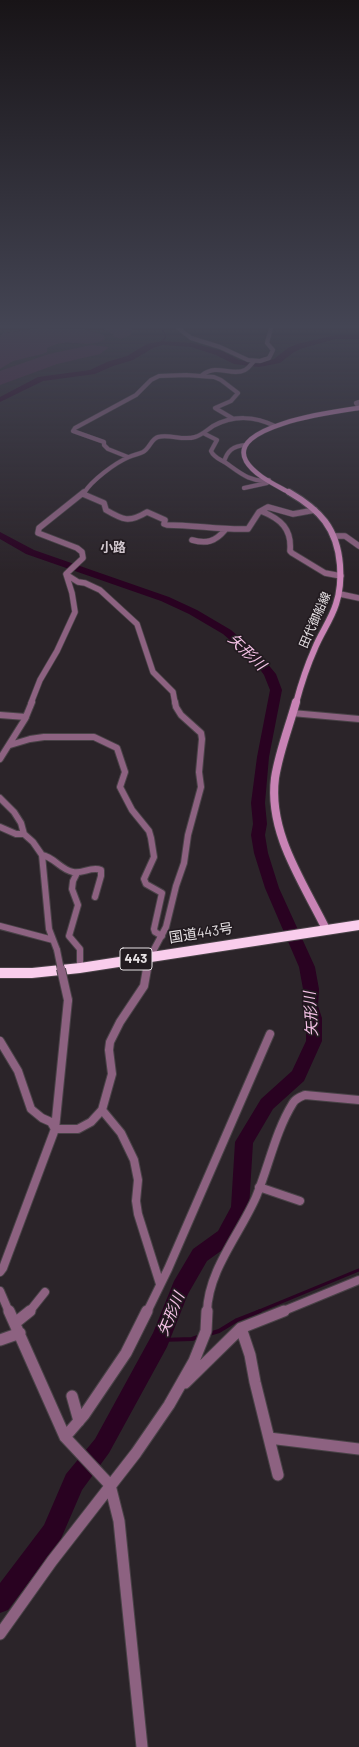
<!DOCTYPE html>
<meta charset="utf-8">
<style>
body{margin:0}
canvas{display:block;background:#2b2429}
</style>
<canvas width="359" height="1747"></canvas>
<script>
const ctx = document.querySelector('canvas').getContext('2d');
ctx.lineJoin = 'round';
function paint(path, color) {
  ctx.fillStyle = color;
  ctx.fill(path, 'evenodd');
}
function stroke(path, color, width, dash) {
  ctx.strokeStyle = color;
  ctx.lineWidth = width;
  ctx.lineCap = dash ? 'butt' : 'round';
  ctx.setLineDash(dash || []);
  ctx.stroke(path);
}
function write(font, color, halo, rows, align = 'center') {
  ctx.font = font + ' Barlow,"Noto Sans JP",sans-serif';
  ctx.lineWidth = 3.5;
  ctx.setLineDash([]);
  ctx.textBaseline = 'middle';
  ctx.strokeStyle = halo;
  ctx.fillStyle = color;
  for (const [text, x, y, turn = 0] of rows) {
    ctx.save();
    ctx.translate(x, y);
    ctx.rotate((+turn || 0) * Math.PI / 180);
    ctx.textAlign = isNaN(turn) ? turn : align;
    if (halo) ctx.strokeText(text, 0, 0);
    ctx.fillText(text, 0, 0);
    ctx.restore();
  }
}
paint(new Path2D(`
 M40 328 84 329 104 335 105 339C91 348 77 341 62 343 57 343 52 346 47 348V352L42 354 13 361 0 369V337L4 333Z
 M106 328H133L130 335 121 339 114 337 113 334 103 330Z
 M91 345 109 347 100 354 57 364 0 385V371L49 354Z`), '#4b2341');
stroke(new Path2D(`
 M162 343 166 336 163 331 164 328`), '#290221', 1.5);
stroke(new Path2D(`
 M257 1312 359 1270`), '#290221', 3);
stroke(new Path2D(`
 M209 1334 219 1331 237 1320 260 1311
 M160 1340 192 1339 201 1336`), '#290221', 4);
paint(new Path2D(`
 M336 335H359V339H336L303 348 294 352 280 363 259 367 234 364 216 355 191 347 162 345 153 348 133 360 113 366 95 374 43 381 0 402V397L38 377 90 370 107 362 127 356 147 344 162 341 192 343 222 351 239 360 259 363 274 359 288 348 297 344Z
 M0 532 34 550 169 597 197 610 231 630 261 656 276 674 282 690 269 757 265 803 267 824 265 835 268 853 279 888 315 967 319 989 318 1006 322 1018V1041L304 1081 273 1109 253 1143 249 1208 232 1243 207 1261 188 1294 167 1347 109 1453 82 1490 60 1541 8 1610 0 1613V1583L44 1525 66 1474 95 1439 153 1333 174 1281 193 1249 218 1231 231 1207 235 1142 261 1099 292 1071 306 1041V1018L302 1006 303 989 299 967 265 888 254 853 251 835 253 824 251 803 257 757 270 690 264 675 253 660 223 634 189 614 161 601 26 554 0 539Z`), '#290221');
const streetFar4 = new Path2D(`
 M178 328 191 338 220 347 248 360 260 361 269 358 273 350 267 343 271 328
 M202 375C218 363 231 377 245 370 249 368 251 364 254 361
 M359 402 356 403 359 407
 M205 434 217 440 211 451C214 458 220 459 226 463 240 473 251 483 269 480
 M128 457 108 449 104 445V442L73 431 75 428 136 395 151 380 159 376 186 375 214 377 221 380 238 393 231 401 215 408 232 418
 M224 462C227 451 233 446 245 445
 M244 488 267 483
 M84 493C92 480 115 463 129 457 133 455 139 454 143 452 150 448 151 439 158 437 170 434 183 441 195 437 202 435 207 430 213 426 233 415 255 416 275 426`);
const streetFar3 = new Path2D(`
 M83 494 104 503 106 510C123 520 129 523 147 512L165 520 164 524 167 525C194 525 221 530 248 529L259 512 268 507 293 514 315 510
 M261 511C281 519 292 529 290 551L292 553 325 573 341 576
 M335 536H345L359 546
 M192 540C206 544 215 542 225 530
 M67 575 78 582 85 583 100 590 137 624 153 672 173 692 175 703
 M340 594 359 598
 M31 703 40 680 57 651 75 612 72 593 66 574 83 558 82 552 77 548 38 533 39 528 84 492`);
const streetFar2 = new Path2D(`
 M292 713 359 719
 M0 715 26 717
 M10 745 30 739 44 737H94L117 748 125 772 120 787 132 810 149 831 151 838 154 857 144 879 146 884 162 893 154 929 155 932 162 936
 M0 759 25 719 32 702
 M0 798 14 812 21 823 24 834 33 842 42 855 49 929 57 950
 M0 827 16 834H24
 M42 855C54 857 61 870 73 872 83 874 91 866 101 870V876L95 897
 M77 873 73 881 72 889 78 905 69 936 80 949V968
 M0 926 53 940
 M147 970 150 957 166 927 176 886 184 863 188 835 201 787 199 772 202 739 201 733 181 715 176 707 175 702`);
const streetFar1 = new Path2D(`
 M0 1041 18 1071 31 1109 42 1118 51 1122 55 1129
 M102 1110 121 1133 134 1160 138 1180 136 1201 138 1214 160 1284
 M55 1129H78L91 1122 102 1110 112 1074 109 1050 110 1042 120 1022 144 986 147 969
 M259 1187 300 1201
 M0 1272 3 1268 55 1129 68 1000
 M0 1291 9 1312
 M29 1312 45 1292
 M147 1312 168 1269 270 1034
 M207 1312C208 1270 240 1234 256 1197 269 1166 275 1132 293 1103 296 1098 300 1097 305 1095L359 1100
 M281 1312 359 1280`);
const street = new Path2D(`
 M9 1311 65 1437 110 1485 119 1521 142 1747
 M15 1323 30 1311
 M241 1328 250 1355 255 1382 278 1475
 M0 1340 20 1333
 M185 1383 241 1328 284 1311
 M72 1396 79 1421
 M65 1437 84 1415 126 1353 147 1311
 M269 1438 359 1449
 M0 1634 52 1561 136 1453 169 1405 194 1361 206 1331 207 1311`);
const secondaryFar2 = new Path2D(`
 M290 493C276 485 255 476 246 461 226 425 339 411 359 408`);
const secondaryFar1 = new Path2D(`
 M289 492C320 510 337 528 340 565 341 578 340 592 336 604 331 620 321 633 315 648 307 666 301 684 296 703`);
const secondary = new Path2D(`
 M296 702C289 727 279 752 275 778 268 833 303 882 326 929`);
const highway = new Path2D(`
 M359 920V930L80 973 32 978H0V968H32L80 963Z`);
stroke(streetFar4, '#494247', 5);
stroke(streetFar3, '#494247', 7);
stroke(streetFar2, '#494247', 8);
stroke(streetFar1, '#494247', 10);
stroke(street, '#494247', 13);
stroke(secondaryFar2, '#494247', 5.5);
stroke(secondaryFar1, '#494247', 8);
stroke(secondary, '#494247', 10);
stroke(highway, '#494247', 2);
stroke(streetFar4, '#8d6281', 4);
stroke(streetFar3, '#8d6281', 5.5);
stroke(streetFar2, '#8d6281', 6);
stroke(streetFar1, '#8d6281', 8);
stroke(street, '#8d6281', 11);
stroke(secondaryFar2, '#c883b5', 4.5);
stroke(secondaryFar1, '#c883b5', 6);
stroke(secondary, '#c883b5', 8);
paint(highway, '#f9cdec');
const streetBridgeFar1 = new Path2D(`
 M57 950 61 970`);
const streetBridge = new Path2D(`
 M61 969 68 1000`);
stroke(streetBridgeFar1, '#494247', 8, []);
stroke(streetBridge, '#494247', 10, []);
stroke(streetBridgeFar1, '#8d6281', 6);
stroke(streetBridge, '#8d6281', 8);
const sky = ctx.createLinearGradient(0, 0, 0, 573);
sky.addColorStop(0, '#181417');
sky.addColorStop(0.57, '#444554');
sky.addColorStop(1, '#44455400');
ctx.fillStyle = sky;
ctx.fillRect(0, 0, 359, 573);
write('12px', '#e6e1e4', '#221b20', [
 ["田代御船線",315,620,-66]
]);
write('bold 13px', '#d1c7ce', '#221b20', [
 ["小路",113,548]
]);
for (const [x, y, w] of [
 [136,959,32]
]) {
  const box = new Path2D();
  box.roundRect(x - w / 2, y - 11, w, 22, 3);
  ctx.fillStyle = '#221b20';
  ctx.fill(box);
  stroke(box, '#e6e1e4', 1);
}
write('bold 13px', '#e6e1e4', null, [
 ["443",136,959]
]);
write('14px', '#e6e1e4', '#221b20', [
 ["国道443号",201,933,-9]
]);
write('italic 15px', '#f6c2e7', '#221b20', [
 ["矢形川",247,652,44],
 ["矢形川",311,1014,-93],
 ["矢形川",171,1314,-67]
]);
</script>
